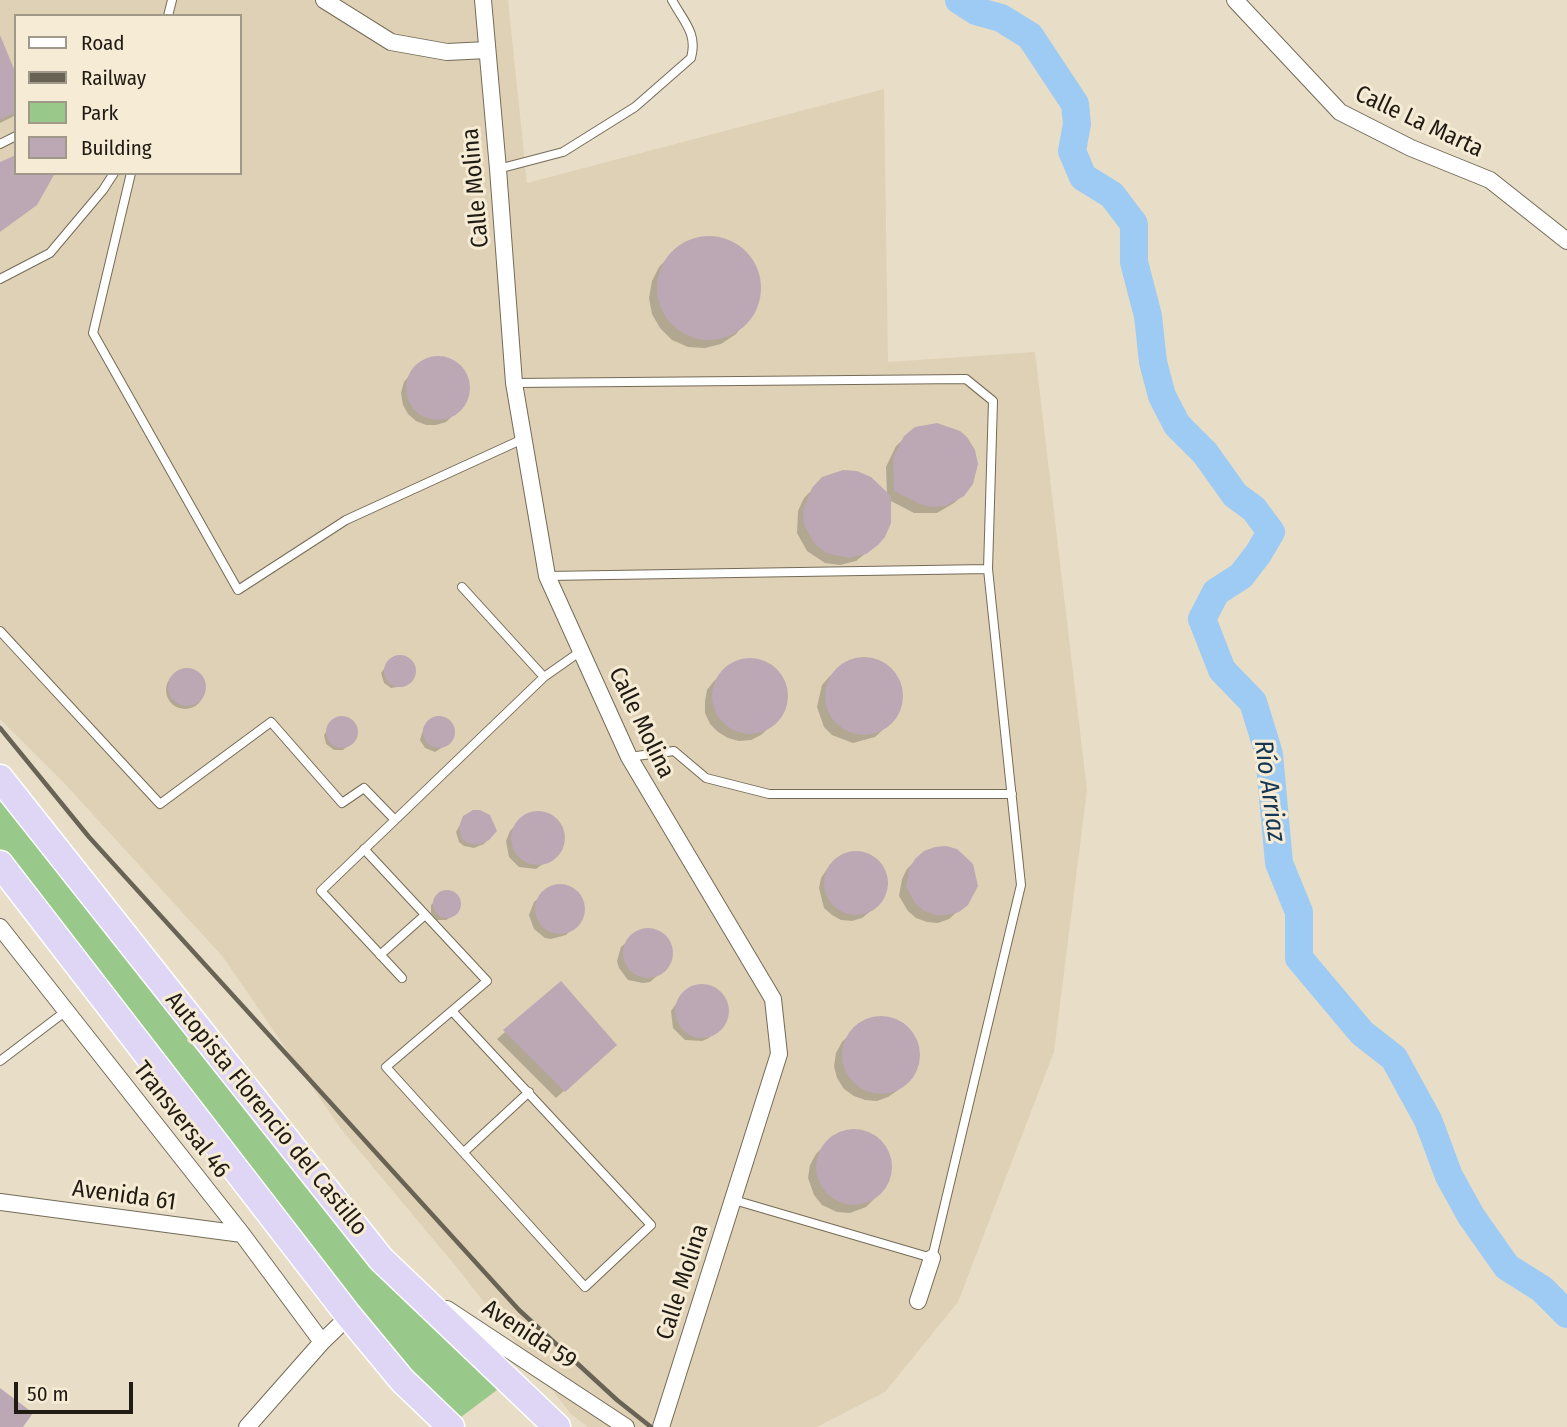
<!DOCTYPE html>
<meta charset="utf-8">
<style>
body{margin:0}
#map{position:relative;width:1567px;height:1427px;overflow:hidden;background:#e8dec8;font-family:"Fira Sans Condensed",sans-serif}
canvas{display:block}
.legend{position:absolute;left:14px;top:14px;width:228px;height:161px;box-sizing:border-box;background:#f6ebd5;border:2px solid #a09888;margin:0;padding:9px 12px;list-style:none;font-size:21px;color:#201c14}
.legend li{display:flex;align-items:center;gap:14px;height:35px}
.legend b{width:35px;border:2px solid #a09888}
.scale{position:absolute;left:14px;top:1382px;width:119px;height:32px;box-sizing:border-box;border:4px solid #201c14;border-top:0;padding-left:9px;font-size:21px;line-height:24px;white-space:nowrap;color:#201c14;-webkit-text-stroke:5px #f6ebd5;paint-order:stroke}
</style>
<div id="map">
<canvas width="1567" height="1427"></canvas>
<ul class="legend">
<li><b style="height:9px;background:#fff"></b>Road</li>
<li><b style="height:9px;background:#696356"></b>Railway</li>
<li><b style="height:19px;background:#99c98a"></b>Park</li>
<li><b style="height:19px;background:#bca7b5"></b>Building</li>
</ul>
<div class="scale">50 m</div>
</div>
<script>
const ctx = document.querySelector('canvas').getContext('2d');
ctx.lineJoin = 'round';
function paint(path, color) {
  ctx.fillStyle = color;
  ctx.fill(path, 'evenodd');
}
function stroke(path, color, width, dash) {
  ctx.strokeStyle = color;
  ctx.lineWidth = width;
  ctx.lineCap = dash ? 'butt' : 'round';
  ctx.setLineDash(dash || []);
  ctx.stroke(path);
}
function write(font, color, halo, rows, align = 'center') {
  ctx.font = font + ' "Fira Sans Condensed",sans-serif';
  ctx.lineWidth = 6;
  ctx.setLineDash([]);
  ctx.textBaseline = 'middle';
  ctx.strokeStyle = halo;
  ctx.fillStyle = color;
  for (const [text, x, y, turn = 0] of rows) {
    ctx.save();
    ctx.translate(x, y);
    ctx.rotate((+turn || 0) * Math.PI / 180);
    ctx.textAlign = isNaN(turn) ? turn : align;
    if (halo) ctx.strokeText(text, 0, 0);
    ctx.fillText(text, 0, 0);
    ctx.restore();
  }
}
paint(new Path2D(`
 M0 0H508L527 183 884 89 888 362 1035 352 1087 790 1054 1052 958 1302 885 1392 817 1427H588L571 1414 458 1269 341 1129 223 957 65 784 0 719ZM16 16H240V173H16Z`), '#dfd1b5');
paint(new Path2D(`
 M0 778 381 1259 509 1381 449 1426 0 863Z`), '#99c98a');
paint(new Path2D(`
 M0 57 16 79V115L0 123Z
 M712 237 728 241 743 250 753 263 760 279V296L754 312 736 334 721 344 705 348 688 347 672 340 660 328 652 314 649 298 652 281 659 267 680 246 695 240Z
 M440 358 450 361 464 373 468 382V393L460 409 446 422 436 425H426L416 421 408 414 403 405 401 393 404 382 416 368 430 359Z
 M905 438 963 495 954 503 937 513H914L889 500 877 544 856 561 840 565 825 563 807 551 797 533 798 511 804 498 823 479 887 495 886 467 896 446Z
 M399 657 411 662 414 670 404 686 391 688 384 683 381 673 390 661Z
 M860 658 872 659 884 664 894 672 900 683 902 696 900 708 894 719 885 728 875 737 853 743 832 735 824 727 817 707 822 685 830 676 848 662Z
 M743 660H756L768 664 778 671 784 682 787 694 785 707 779 718 771 726 761 735 751 740 739 741 728 738 718 732 710 724 705 713V701L707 690 714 681 732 664Z
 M166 690a19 19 0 1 1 38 0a19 19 0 1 1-38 0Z
 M440 718 449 722 454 730 448 744 435 752 425 748 420 740 424 727Z
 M346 719 355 727 354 740 343 750H334L326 744 324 735 332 723Z
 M534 813H542L557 822 563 838 557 854 536 869 519 867 509 857 506 841 510 831 521 819Z
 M464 817 488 839 484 844 474 848 464 846 459 842 456 832Z
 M956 850 972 864 966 904 949 919 938 923 927 922 916 918 908 911 899 896 902 879 907 869 916 860Z
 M851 853 870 856 878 862 884 870 888 884 883 898 877 906 862 918 852 921 841 920 832 915 824 908 819 888 821 878 827 869 841 856Z
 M566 886 578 895 583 909 578 923 566 935 551 939 545 938 534 929 529 915 534 902 552 887Z
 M445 892 455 894 460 902 457 912 453 916 446 920H437L431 913V905Z
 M646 930 660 933 670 944 671 951 668 966 650 982 643 983 628 980 619 968 617 961 621 947 639 931Z
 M561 983 606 1053 556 1098 497 1039Z
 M695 987H710L723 996 727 1004 726 1019 709 1038 702 1041 685 1040 673 1028 671 1011 681 997Z
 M884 1018 897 1021 907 1028 914 1038 918 1049V1061L914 1072 898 1090 888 1097 877 1101 865 1100 854 1096 844 1089 837 1078 834 1066 836 1053 842 1042 860 1024 872 1019Z
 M857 1131 869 1134 886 1150 890 1162V1175L884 1189 866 1207 850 1213 837 1212 822 1205 814 1195 808 1178 810 1165 816 1154 834 1136 846 1132Z`), '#0003');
stroke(new Path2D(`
 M959 0 976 11 1001 18 1030 36 1075 104 1077 124 1072 151 1083 177 1112 195 1134 224V262L1148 316 1153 362 1162 396 1177 425 1205 453 1235 495 1254 509 1271 532 1258 554 1241 576 1216 592 1202 619 1222 670 1253 702 1269 754 1279 863 1299 912V958L1362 1033 1394 1058 1428 1120 1449 1176 1471 1216 1507 1267 1542 1289 1567 1314`), '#9dcbf4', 28);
paint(new Path2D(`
 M0 35 16 74V112L0 120Z
 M16 155V173H55L37 205 0 232V162Z
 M657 288a52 52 0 1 1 104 0a52 52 0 1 1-104 0Z
 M406 388a32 32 0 1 1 64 0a32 32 0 1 1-64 0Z
 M937 423 960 431 967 437 975 450 978 464 973 484 964 496 946 506 932 507 922 505 894 491 893 458 904 436 915 427Z
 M843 470 857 471 871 477 891 496V523L885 537 878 545 866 554 849 558 826 553 814 543 804 525 803 510 812 488 822 477Z
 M384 671a16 16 0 1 1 32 0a16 16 0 1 1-32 0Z
 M825 696a39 39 0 1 1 78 0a39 39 0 1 1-78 0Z
 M712 696a38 38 0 1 1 76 0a38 38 0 1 1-76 0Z
 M168 687a19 19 0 1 1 38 0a19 19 0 1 1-38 0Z
 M423 732a16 16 0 1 1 32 0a16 16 0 1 1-32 0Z
 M326 732a16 16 0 1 1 32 0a16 16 0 1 1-32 0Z
 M473 810H480L490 815 497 831 489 840 479 845 467 843 462 839 459 827 463 816Z
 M511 838a27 27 0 1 1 54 0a27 27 0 1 1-54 0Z
 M946 846 957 849 973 864 978 886 968 905 959 912 947 915H936L924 911 915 903 906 887 909 869 915 859 924 851 935 847Z
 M824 883a32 32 0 1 1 64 0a32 32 0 1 1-64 0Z
 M535 909a25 25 0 1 1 50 0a25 25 0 1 1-50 0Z
 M433 904a14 14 0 1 1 28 0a14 14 0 1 1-28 0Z
 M623 953a25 25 0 1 1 50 0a25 25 0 1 1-50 0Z
 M561 981 617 1045 565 1092 503 1030Z
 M675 1011a27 27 0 1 1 54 0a27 27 0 1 1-54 0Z
 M842 1055a39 39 0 1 1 78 0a39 39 0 1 1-78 0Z
 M816 1167a38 38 0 1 1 76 0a38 38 0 1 1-76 0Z
 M0 1388 33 1413 23 1427H0Z`), '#bca7b5');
const service = new Path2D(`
 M168 16 172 0
 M0 144 16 136
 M498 169 563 152 635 107 691 58C698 33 683 21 672 0
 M131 173 93 333 238 590 346 520 523 439
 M0 279 50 253 103 190 114 173
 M514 383 966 379 993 401 988 569 1021 885 932 1258 734 1200
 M547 576 988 569
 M462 587 544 677
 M0 631 160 804 271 722 342 803 364 788 395 820
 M629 757 674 751 706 778 769 794H1012
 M364 849 487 981 386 1067 585 1287 651 1225 452 1011
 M380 955 425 915
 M402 978 321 891 544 677 581 651
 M0 1061 66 1011
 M464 1152 529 1092`);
const minor = new Path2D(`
 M324 0 391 42 447 52 487 50
 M483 0 498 169 514 383 547 576 629 757 773 999 779 1054 661 1427
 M1235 0 1340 112 1411 148 1490 180 1567 241
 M0 927 242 1234 322 1342
 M0 1202 242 1234
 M918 1301 932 1258
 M447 1309 626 1427
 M247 1427 322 1342 349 1316`);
const trunk = new Path2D(`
 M0 778 381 1259 557 1427
 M0 864 349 1316 402 1380 451 1427`);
stroke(service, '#746b57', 10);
stroke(minor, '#746b57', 18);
stroke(trunk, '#fff', 29);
stroke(service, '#fff', 8);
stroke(minor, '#fff', 16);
stroke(trunk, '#ded6f4', 26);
stroke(new Path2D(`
 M0 728 89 837 519 1310 617 1400 651 1427`), '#696356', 4.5);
write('24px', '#201c14', '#f6ebd5', [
 ["Calle La Marta",1419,122,25],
 ["Calle Molina",476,188,-95],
 ["Calle Molina",641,723,64],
 ["Autopista Florencio del Castillo",266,1114,51],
 ["Transversal 46",181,1120,52],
 ["Avenida 61",124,1196,8],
 ["Calle Molina",683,1282,-72],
 ["Avenida 59",529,1335,33]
]);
write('italic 26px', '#153753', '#f6ebd5', [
 ["Río Arriaz",1269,791,82]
]);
</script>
